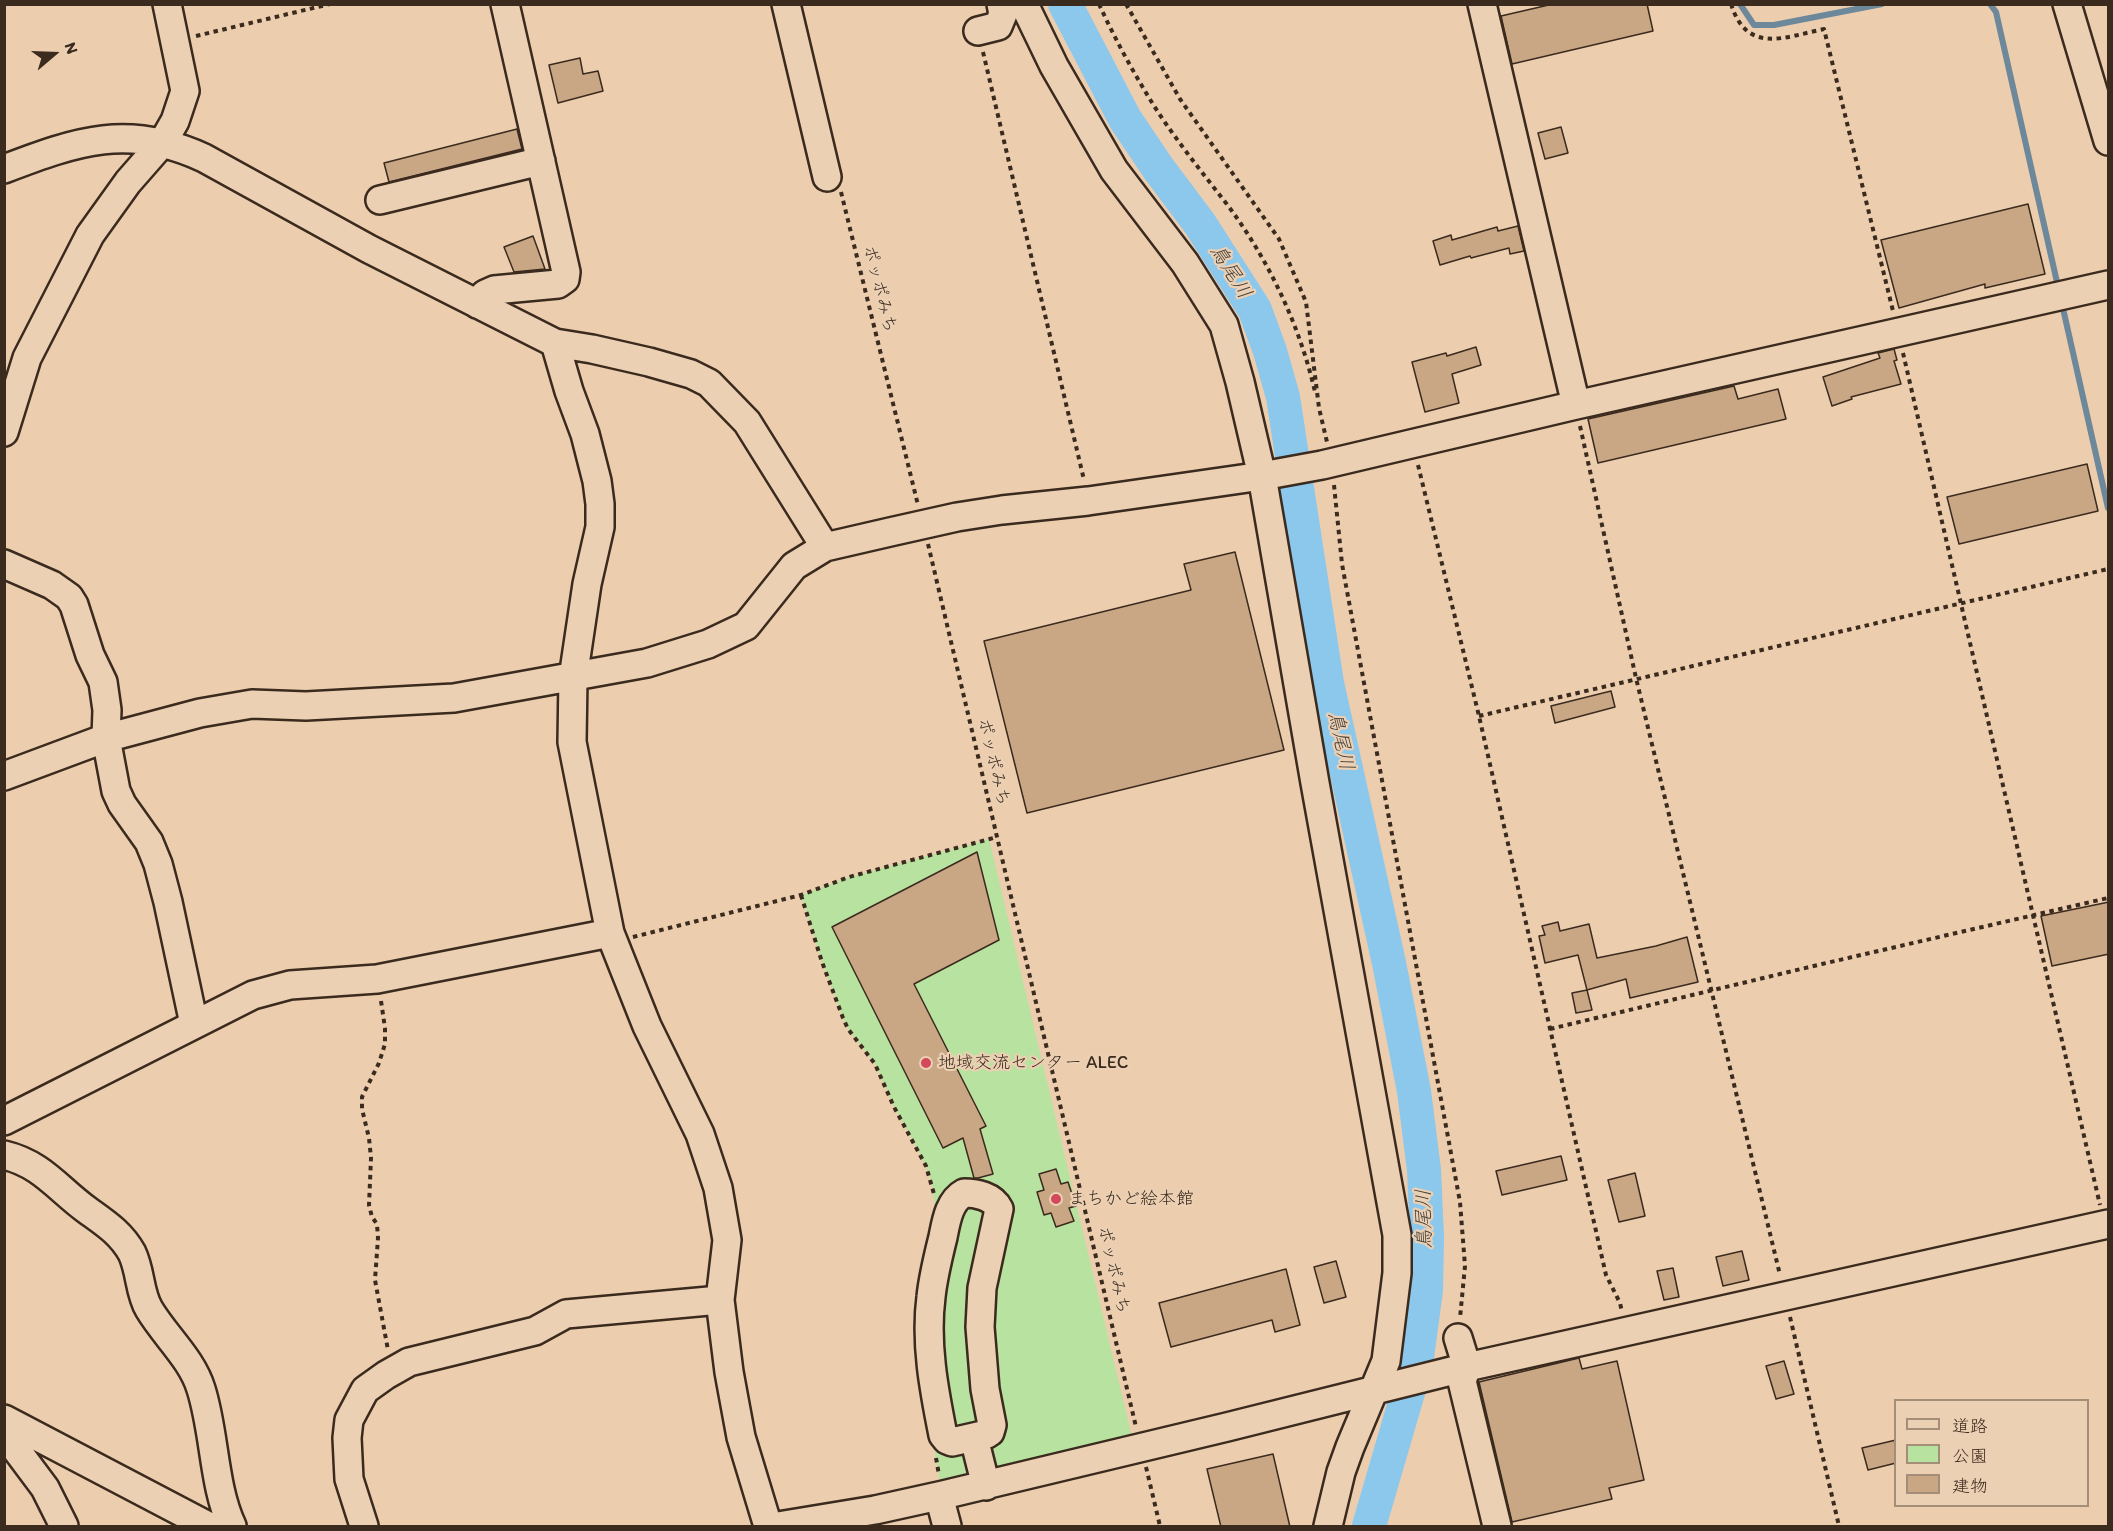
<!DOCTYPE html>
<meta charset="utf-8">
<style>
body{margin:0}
#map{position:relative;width:2113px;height:1531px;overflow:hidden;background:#ecceaf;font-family:Itim,"Klee One",sans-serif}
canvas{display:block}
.frame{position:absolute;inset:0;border:6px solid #3b2a1e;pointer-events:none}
.legend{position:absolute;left:1894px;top:1399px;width:195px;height:108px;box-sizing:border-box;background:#ecd0b3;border:2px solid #a58e77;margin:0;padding:8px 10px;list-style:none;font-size:18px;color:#3b2a1e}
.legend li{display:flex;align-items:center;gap:12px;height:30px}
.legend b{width:30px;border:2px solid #a58e77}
.north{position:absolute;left:24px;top:24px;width:60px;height:60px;-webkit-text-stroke:4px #ecd0b3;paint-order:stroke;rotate:71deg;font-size:16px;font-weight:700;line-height:24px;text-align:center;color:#3b2a1e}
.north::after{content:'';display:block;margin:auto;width:21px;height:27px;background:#3b2a1e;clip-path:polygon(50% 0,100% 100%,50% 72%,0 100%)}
</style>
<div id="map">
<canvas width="2113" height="1531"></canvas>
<div class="frame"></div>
<ul class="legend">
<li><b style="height:8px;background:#ecd0b3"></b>道路</li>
<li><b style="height:16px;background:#b8e29f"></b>公園</li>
<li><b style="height:16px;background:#c9a784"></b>建物</li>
</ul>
<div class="north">N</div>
</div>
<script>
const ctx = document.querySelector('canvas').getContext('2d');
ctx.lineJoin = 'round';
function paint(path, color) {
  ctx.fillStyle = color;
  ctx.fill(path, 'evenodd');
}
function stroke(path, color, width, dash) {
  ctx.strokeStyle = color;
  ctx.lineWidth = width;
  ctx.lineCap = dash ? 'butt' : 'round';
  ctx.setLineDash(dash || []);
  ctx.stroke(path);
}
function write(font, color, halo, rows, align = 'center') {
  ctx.font = font + ' Itim,"Klee One",sans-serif';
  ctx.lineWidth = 4.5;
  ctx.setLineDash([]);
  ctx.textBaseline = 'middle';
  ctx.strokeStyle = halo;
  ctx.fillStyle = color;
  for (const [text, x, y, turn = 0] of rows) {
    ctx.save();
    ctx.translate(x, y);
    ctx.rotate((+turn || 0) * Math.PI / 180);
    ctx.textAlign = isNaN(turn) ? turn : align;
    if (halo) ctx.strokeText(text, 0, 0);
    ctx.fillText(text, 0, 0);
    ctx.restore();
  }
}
paint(new Path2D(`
 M989 839 1132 1437 940 1482 926 1402 915 1313 936 1215 931 1180 920 1154 894 1107 875 1064 848 1029 843 1018 822 962 801 895 849 877Z`), '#b8e29f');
stroke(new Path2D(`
 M1740 4 1754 25H1774L1882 4
 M1990 4 1996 12 2059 291
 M2062 304 2108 508`), '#6c889a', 6);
stroke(new Path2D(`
 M1065 4 1125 119 1158 168 1200 224 1255 310 1270 351 1283 397 1327 683 1389 963 1414 1091 1424 1170 1427 1237 1426 1290 1416 1365 1369 1526`), '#8cc7ec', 34);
const building = new Path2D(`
 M1553 4H1647L1653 31 1512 64 1501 16Z
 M580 58 583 74 598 71 603 91 558 103 549 65Z
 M1561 127 1568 153 1545 159 1538 133Z
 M517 129 522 149 389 182 384 163Z
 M2028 204 2045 274 1985 288V284L1899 308 1881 240Z
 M1518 226 1524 251 1510 254 1509 248 1471 258 1470 256 1440 265 1433 241 1451 235 1452 240 1497 227 1498 231Z
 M533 236 545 269 514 272 504 247Z
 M1476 347 1481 365 1452 374 1459 403 1425 412 1412 362 1446 353 1447 356Z
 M1894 349 1897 360 1894 361 1901 384 1851 397 1852 399 1832 406 1823 377 1880 358 1878 353Z
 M1734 386 1738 399 1778 389 1786 419 1598 463 1588 419Z
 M2087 464 2098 511 1959 544 1947 497Z
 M1235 552 1284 750 1027 813 984 641 1191 590 1184 564Z
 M1611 691 1615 707 1555 723 1551 706Z
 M977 852 999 940 914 984 986 1126 980 1129 993 1174 978 1178H974L963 1138 943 1148 832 927Z
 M2109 902V954L2052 966 2041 916Z
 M1558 922 1560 931 1589 924 1597 958 1656 946 1687 937 1698 982 1630 998 1626 979 1587 990 1578 955 1545 963 1539 936 1545 935 1542 926Z
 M1587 990 1592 1010 1576 1013 1572 993Z
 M1561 1156 1567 1180 1502 1195 1496 1171Z
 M1056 1169 1061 1184 1068 1182 1076 1206 1069 1208 1074 1221 1056 1227 1051 1213 1044 1215 1037 1192 1044 1190 1039 1174Z
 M1635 1173 1645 1216 1619 1222 1608 1180Z
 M1742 1251 1749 1280 1723 1286 1716 1257Z
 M1336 1261 1346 1297 1324 1303 1314 1267Z
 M1673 1268 1679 1297 1664 1300 1657 1271Z
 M1286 1269 1300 1325 1275 1332 1272 1320 1171 1347 1159 1303Z
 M1579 1358 1582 1369 1617 1361 1644 1480 1609 1488 1612 1499 1512 1522 1479 1382Z
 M1784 1361 1794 1394 1776 1399 1766 1366Z
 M1896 1440V1463L1868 1470 1862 1448Z
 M1273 1454 1290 1527H1221L1207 1469Z`);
paint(building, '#c9a784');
stroke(building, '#3b2a1e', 1.5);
const minor = new Path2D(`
 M786 4 827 177
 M1024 4 1054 66 1114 170 1185 263 1224 325 1240 382 1262 476 1315 783 1397 1235V1273L1386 1361 1350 1447 1341 1472 1328 1526
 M1482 4 1576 405
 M2067 4 2108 141
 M978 31 998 26 1003 14 1001 4
 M4 169C77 141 129 123 204 158L369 249 555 343 592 349 649 362 691 374 709 383 747 422 825 547
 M380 200 541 161
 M477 304 485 294 494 290 558 284 565 279 566 272 505 4
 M555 343 569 391 585 434 597 481 600 504V527L587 584 573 678 572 742 610 933 647 1026 700 1134 718 1188 727 1240 720 1300 729 1372 741 1437 768 1526
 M4 432 27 358 90 235 128 182 163 142 175 121 185 91 167 4
 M4 564 52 585 69 597 74 605 90 655 103 682 107 710 106 738 116 791 122 804 149 842 158 864 168 902 194 1024
 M4 776 106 738 200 713 252 704 306 706 454 698 647 663 708 644 746 626 794 566 825 547 890 532 957 517 1002 510 1088 501 1262 476 1322 465 1576 405 2108 285
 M4 1121 253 995 290 985 377 979 610 933
 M4 1155C42 1164 58 1189 87 1210 105 1223 121 1233 132 1253 141 1272 139 1292 149 1309 165 1336 192 1359 201 1389 215 1433 213 1485 232 1526
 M964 1193C976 1193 993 1196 999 1209L982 1288 980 1327 985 1389 992 1425 990 1432 987 1434 952 1442 947 1440 943 1435C934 1390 925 1343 931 1297 933 1277 938 1257 943 1237 946 1222 949 1201 964 1193Z
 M1458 1338 1467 1367 1462 1381 1497 1526
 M4 1419 208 1526
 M4 1433 45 1488 64 1526
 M974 1438 986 1486
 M939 1496 947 1526
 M364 1526 349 1479 347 1438 349 1420 365 1390 386 1375 409 1362 535 1331 566 1314 720 1300
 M778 1526 875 1510 943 1495 1227 1427 1467 1367 2108 1224`);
stroke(minor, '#3b2a1e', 32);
stroke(new Path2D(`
 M1099 4C1114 37 1132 70 1151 101 1174 138 1202 172 1229 207 1269 261 1300 326 1315 392
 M1126 4 1180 99 1279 239 1306 302 1319 408 1327 442
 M1731 4C1747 55 1785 37 1824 29L1893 311
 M196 36 330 4
 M983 52 1084 480
 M841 192 918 505
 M1903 353 2100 1205
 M1580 426 1636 678 1780 1275
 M1418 465 1479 716 1606 1275 1620 1303 1622 1312
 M1334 485 1342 564 1460 1202 1465 1266 1460 1318
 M928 544 1136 1427
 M1479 716 2108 569
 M801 895 822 962 843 1018 848 1029 875 1064 894 1107 926 1166 934 1194
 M633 937 801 895 849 877 997 837
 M381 1001 385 1028V1044L379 1063 362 1097V1109L369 1138 371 1158 369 1205 372 1217 377 1224 378 1238 375 1280 388 1350
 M1550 1029 1822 964 2108 898
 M1790 1317 1839 1526
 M936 1458 939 1475
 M1146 1467 1160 1526`), '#3b2a1e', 4, [4.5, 4.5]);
stroke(minor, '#ecd0b3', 27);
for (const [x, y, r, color] of [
 [926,1063,6,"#d1495b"],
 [1056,1199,6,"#d1495b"]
]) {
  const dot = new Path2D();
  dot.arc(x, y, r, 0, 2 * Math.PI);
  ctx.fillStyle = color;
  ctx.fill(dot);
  stroke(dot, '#ecd0b3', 2);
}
write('18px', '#3b2a1e', '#ecd0b3', [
 ["ポッポみち",879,289,76],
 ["ポッポみち",993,762,77],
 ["ポッポみち",1113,1270,77]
]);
write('18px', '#3b2a1e', '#ecd0b3', [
 ["地域交流センター ALEC",938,1063],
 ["まちかど絵本館",1068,1199]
], 'left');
write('italic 20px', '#47423d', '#ecd0b3', [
 ["鳥尾川",1230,272,58],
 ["鳥尾川",1340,741,78],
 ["鳥尾川",1425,1219,-91]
]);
</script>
